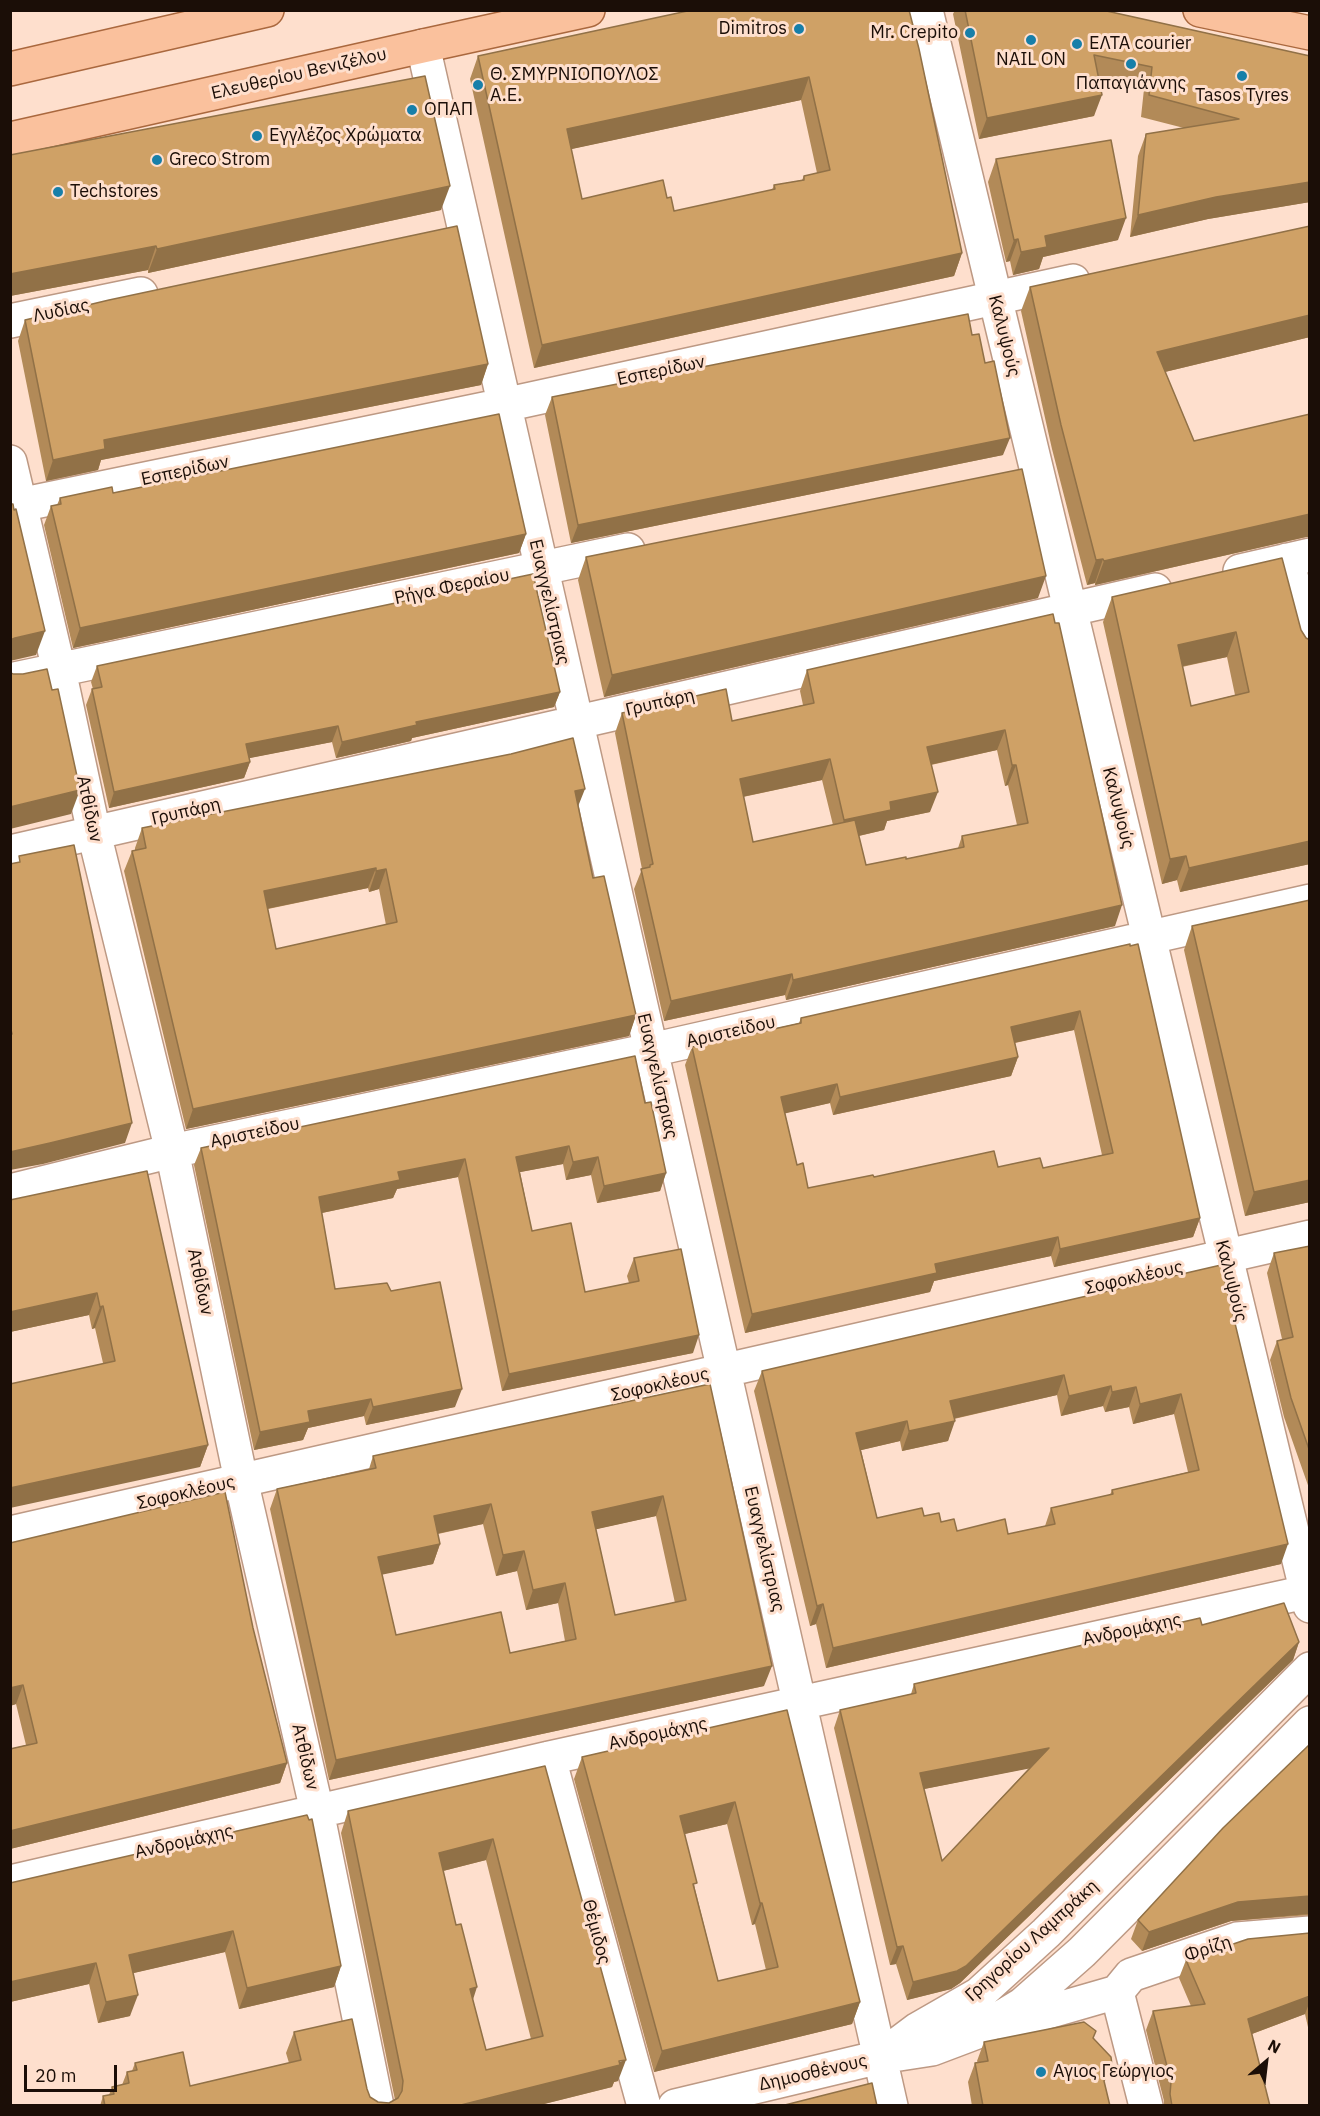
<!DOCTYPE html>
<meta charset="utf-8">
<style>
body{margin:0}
#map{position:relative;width:1320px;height:2116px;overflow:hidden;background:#fedfcd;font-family:"IBM Plex Sans",sans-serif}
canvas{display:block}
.frame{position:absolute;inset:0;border:12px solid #1b0e07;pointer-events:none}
.north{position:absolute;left:1236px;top:2032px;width:60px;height:60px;-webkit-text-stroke:4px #fedfcd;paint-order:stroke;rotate:28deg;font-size:16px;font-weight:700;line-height:24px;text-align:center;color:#1b0e07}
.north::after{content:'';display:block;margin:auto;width:21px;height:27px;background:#1b0e07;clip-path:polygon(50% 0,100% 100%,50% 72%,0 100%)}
.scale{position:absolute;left:24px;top:2065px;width:93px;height:27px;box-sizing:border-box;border:3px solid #1b0e07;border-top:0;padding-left:8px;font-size:18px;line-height:21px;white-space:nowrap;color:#1b0e07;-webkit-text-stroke:4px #fedfcd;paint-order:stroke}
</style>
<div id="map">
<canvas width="1320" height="2116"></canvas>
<div class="frame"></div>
<div class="north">N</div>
<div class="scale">20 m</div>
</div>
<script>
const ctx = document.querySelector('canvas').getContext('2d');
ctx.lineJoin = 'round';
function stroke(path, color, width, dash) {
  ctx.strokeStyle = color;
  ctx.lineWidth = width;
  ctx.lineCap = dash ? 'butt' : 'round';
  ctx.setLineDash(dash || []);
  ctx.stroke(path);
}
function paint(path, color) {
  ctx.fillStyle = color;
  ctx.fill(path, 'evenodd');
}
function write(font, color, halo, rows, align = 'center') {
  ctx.font = font + ' "IBM Plex Sans",sans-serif';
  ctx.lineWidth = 6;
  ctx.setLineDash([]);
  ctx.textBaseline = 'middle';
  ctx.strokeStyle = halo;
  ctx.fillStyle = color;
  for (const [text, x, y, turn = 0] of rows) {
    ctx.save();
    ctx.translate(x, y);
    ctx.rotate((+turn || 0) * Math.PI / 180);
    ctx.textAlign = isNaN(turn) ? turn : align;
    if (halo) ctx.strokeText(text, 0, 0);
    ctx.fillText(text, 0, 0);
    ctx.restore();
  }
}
const minor = new Path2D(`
 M926 10 1310 1606
 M423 46 891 2106
 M10 321 141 294
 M10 462 59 670 94 833 172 1151 241 1480 317 1811 377 2106
 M10 507 504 405 1073 281
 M1287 560 1310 649
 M1240 571 1310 555
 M10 680 628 550
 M10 852 1155 590
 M10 1191 172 1151 651 1050 1310 901
 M10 1533 1310 1237
 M549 1758 644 2106
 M10 1882 549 1758 1306 1592
 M1117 1992 1131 1975 1237 1939 1310 1933
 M1117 1992 1146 2106
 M1006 2024 1117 1992
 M886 2053 918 2029 979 1994 1046 1933 1310 1669
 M675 2106 880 2057 932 2049 977 2032 1023 2004 1082 1952 1310 1723`);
const major = new Path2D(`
 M1200 10 1310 33
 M10 69 267 10
 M10 139 423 46 588 10`);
stroke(minor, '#bd9984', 36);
stroke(major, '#aa683e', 36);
stroke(minor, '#fff', 33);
stroke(major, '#fac19d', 33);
paint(new Path2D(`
 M909 10 962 253 954 276 534 368 470 79 478 56ZM801 100 817 173 804 176 802 180 774 185 772 190 674 211 667 198 582 199 571 149Z
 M955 10H1102L1310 56V202L1208 219 1130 237 1138 156 1146 134 1184 128 1141 117 1144 89 1099 79 1094 116 979 139 953 14Z
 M10 155 441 210 148 273V270L10 296Z
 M996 159 1118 240 1043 257 1039 269 1013 275 1010 261 1006 262 988 182Z
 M1310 226V337L1165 372 1194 441 1310 414V537H1306L1095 585V583L1087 585 1052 449 1021 311 1030 287Z
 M25 320 488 364 481 385 101 460 98 470 46 481 18 341Z
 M972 335 1003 455 571 543 545 415 552 397Z
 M113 493 526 534 519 553 73 648 44 525 51 506 57 505 60 498Z
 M586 557 1038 598 604 697 578 580Z
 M1112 597 1301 630 1306 638 1310 640V864L1180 892 1177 880 1162 884 1103 622ZM1227 657 1235 695 1191 706 1182 667Z
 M1053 614 1115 926 786 1000 785 995 664 1021 634 889 642 869 615 733 622 713 732 721 803 705 800 691 807 670ZM997 750 1005 786 1008 785 1017 825 962 836 958 848 906 859 866 865 859 836 884 830 887 821 930 812 931 765ZM822 780 833 825 753 842 743 797Z
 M97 666 560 692 554 707 412 738 411 741 336 758 332 742 249 758 250 762 244 778 109 808 86 705 92 689H93L91 682Z
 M578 807 593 878 636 1015 629 1036 186 1129 124 871 132 851 135 850V848L142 828ZM368 888 369 892 379 889 386 925 276 949 268 909Z
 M1192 926 1310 1202 1245 1216 1184 950Z
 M1130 944 1200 1218 1193 1237 1054 1267 1051 1256 934 1281 930 1292 745 1333 685 1065 692 1047 799 1023 801 1018ZM1074 1030 1102 1155 1043 1168 998 1167 874 1177 808 1188 797 1165 785 1113 830 1103 833 1115 1011 1076 1018 1057 1015 1043Z
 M645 1103 666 1173 660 1191 597 1203 591 1175 566 1180 563 1164 520 1172 532 1231 585 1292 629 1283 627 1276 634 1258 693 1353 502 1391 458 1177 397 1189 393 1198 322 1213 335 1289 455 1407 366 1425 364 1416 308 1428 303 1440 254 1450 194 1165 201 1148Z
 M147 1171 208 1445 200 1467 103 1363 95 1328 92 1329 89 1315 10 1332Z
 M1310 1246V1491L1284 1417 1270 1360 1277 1341 1282 1339 1267 1273 1274 1253Z
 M1221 1265 1281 1564 826 1668 816 1624 810 1626 754 1391 762 1371ZM1057 1395 1061 1416 1103 1406 1105 1412 1129 1407 1133 1424 1174 1414 1188 1472 1112 1490 1110 1495 1051 1508 1045 1526 1008 1534 957 1531 941 1522 924 1516 877 1518 861 1450 900 1441 902 1451 948 1441 954 1419Z
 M710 1384 764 1686 329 1780 270 1509 277 1489 369 1469 373 1456ZM656 1516 675 1603 615 1615 596 1529ZM483 1524 496 1576 517 1571 526 1610 558 1603 565 1641 510 1653 396 1635 382 1574 433 1564 440 1544 438 1534Z
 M10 1543 253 1628 287 1763 280 1783 10 1849V1749L26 1745 16 1704 10 1706Z
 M1202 1625 1299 1642 1293 1660 960 1983 951 1989 907 2000 896 1964 890 1965 834 1728 840 1710 911 1694 914 1684ZM1029 1768 942 1861 924 1789Z
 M787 1710 860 2002 852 2024 654 2072 574 1779 582 1757ZM727 1824 752 1925 755 1924 766 1970 718 1981 695 1889 685 1834Z
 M1310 1744V1915L1231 1921 1142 1951 1131 1939 1138 1920Z
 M545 1766 618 2081 614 2082 612 2087 536 2106H100L103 2096 109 2095 112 2087 122 2085 127 2072 132 2071 135 2063 190 2086 289 2063 286 2053 294 2032 367 2089 370 2097 378 2102 389 2103 395 2100 341 1833 348 1811ZM486 1860 531 2039 486 2050 473 2000 443 1871Z
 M307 1815 341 1966 334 1987 239 2009 225 1952 133 1973 130 2016 98 2023 89 1984 10 2002Z
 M1310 1933V2036L1305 2014 1252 2034 1270 2106H1164V2101L1146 2030 1153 2011 1191 2006 1179 1978 1186 1960Z
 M1094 2038 1110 2106H972L968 2082 975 2063H978L977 2061 984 2042Z`), '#b28a58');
paint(new Path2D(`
 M809 77 801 100 558 152 567 129Z
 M1102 95 1094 116 979 139 987 118Z
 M1310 182V202L1208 219 1130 237 1138 215 1216 197Z
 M450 186 441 210 148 273 157 249Z
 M1126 218 1118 240 1043 257 1039 269 1013 275 1021 252 1045 236Z
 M1018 239 1010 261 1006 262 1014 240Z
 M156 246 148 270 10 296V274Z
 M962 253 954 276 534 368 542 345Z
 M1310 315V337L1148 376 1157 352Z
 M488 364 481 385 101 460 98 470 46 481 53 460 104 440Z
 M1010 438 1003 455 571 543 578 525Z
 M1310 514V537H1306L1095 585 1104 561Z
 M526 534 519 553 73 648 80 628Z
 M1103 559 1095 583 1087 585 1096 560Z
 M1046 576 1038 598 604 697 612 675Z
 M45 631 36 655 10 661V640L15 638Z
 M1236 632 1227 657 1169 669 1178 645Z
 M560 692 554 707 412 738 411 741 336 758 342 742 416 722Z
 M338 726 332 742 240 760 246 744Z
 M1005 730 997 750 920 767 927 747Z
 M830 759 822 780 732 799 740 779Z
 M250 762 244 778 109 808 114 792Z
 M1012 765H1016L1008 785 1005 786Z
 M585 789 577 809 575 791Z
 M80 790 71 814 10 829V807Z
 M938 792 930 812 887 821 884 830 836 841 844 820 890 802Z
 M1310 841V864L1180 892 1189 868Z
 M1186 856 1177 880 1162 884 1170 859Z
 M376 868 368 888 256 911 264 891Z
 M386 869 379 889 369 892 376 871Z
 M1122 905 1115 926 786 1000 793 980Z
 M792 974 785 995 664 1021 671 1001Z
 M1080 1011 1074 1030 1004 1045 1011 1027Z
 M636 1015 629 1036 186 1129 193 1109Z
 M1018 1057 1011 1076 833 1115 840 1097Z
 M837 1084 830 1103 774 1116 781 1097Z
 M132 1123 125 1143 43 1164 10 1170V1152Z
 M569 1146 563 1164 510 1174 516 1157Z
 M598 1157 591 1175 566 1180 573 1162Z
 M465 1159 458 1177 397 1189 393 1198 312 1215 319 1197 398 1172Z
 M666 1173 660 1191 597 1203 604 1186Z
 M1310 1180V1202L1245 1216 1254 1192Z
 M1200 1218 1193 1237 1054 1267 1060 1249Z
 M1058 1237 1051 1256 934 1281 930 1292 745 1333 752 1314 935 1264Z
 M97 1293 89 1315 10 1332V1312Z
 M103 1306 95 1328 92 1329 100 1307Z
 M699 1335 693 1353 502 1391 509 1374Z
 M1064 1375 1057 1395 943 1421 950 1401Z
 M1111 1386 1103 1406 1061 1416 1069 1396Z
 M1136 1387 1129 1407 1105 1412 1112 1392Z
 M462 1389 455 1407 366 1425 373 1407Z
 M1181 1394 1174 1414 1133 1424 1140 1404Z
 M371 1399 364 1416 308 1428 303 1440 254 1450 260 1432 308 1411Z
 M907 1421 900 1441 849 1453 856 1433Z
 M955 1421 948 1441 902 1451 909 1431Z
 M208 1445 200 1467 10 1508V1488Z
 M663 1496 656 1516 584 1532 592 1512Z
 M491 1504 483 1524 426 1536 434 1516Z
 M440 1544 433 1564 371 1577 378 1557Z
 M1288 1544 1281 1564 826 1668 833 1648Z
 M524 1551 517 1571 496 1576 503 1555Z
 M565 1583 558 1603 526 1610 533 1590Z
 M823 1604 816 1624 810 1626 817 1606Z
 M1299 1642 1293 1660 960 1983 951 1989 907 2000 913 1982Z
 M772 1666 764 1686 329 1780 336 1760Z
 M23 1685 16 1704 10 1706V1688Z
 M1049 1748 1042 1766 914 1791 920 1773Z
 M287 1763 280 1783 10 1849V1831Z
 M735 1802 727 1824 672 1837 680 1816Z
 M493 1839 486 1860 431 1874 439 1853Z
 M1310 1896V1911L1308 1914 1231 1921 1142 1951 1149 1932 1238 1902Z
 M760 1903H762L755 1924 752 1925Z
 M233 1931 225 1952 121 1976 129 1955Z
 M903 1946 896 1964 890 1965 897 1947Z
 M96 1963 89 1984 10 2002V1982Z
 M341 1966 334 1987 239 2009 247 1988Z
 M477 1987 470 2009V1989Z
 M138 1995 130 2016 98 2023 106 2002Z
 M1310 1996V2001L1305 2014 1241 2038 1248 2019Z
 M860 2002 852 2024 654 2072 662 2051Z
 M626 2060 618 2081 614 2082 612 2087 536 2106H457Z`), '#917147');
const building = new Path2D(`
 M692 10H909L919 49 962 253 542 345 478 56ZM809 77 830 170 804 176V180L774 185 775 189 674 211 671 197 667 198 663 180 582 199 567 129Z
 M965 10H1102L1310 56V182L1216 197 1138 215 1146 134 1239 119 1149 95 1152 67 1094 55 1102 95 987 118Z
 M425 76 450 186 157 249 156 246 10 274V155Z
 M1111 140 1126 218 1045 236 1047 247 1021 252 1018 239 1014 240 996 159Z
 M457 226 488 364 104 440 105 449 53 460 25 320 109 300Z
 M1310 226V315L1157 352 1194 441 1310 414V514L1104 561 1103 559 1096 560 1061 425 1030 287Z
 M968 314 972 335 979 334 985 363 994 361 1010 438 578 525 552 397Z
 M499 414 526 534 80 628 51 506 61 504 60 498 112 487 113 493Z
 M1022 469 1046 576 612 675 586 557Z
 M10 504H13L14 510 16 509 45 631 15 638 10 640Z
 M1282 558 1301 630 1306 638 1310 640V841L1189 868 1186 856 1170 859 1112 597ZM1236 632 1249 692 1191 706 1178 645Z
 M533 574 560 692 416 722 417 725 342 742 338 726 246 744 250 762 114 792 92 689 102 687 97 666Z
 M1053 614 1055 623H1059L1122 905 793 980 792 974 671 1001 641 869 650 867V865L653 864 622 713 726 689 732 721 814 703 807 670ZM1005 730 1012 765H1016L1028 823 962 836 964 847 906 859V857L866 865 855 820 753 842 740 779 830 759 844 820 891 810 890 802 938 792 927 747Z
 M47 669 52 690 58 689 80 790 10 807V672L13 674H23Z
 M573 738 585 789 575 791 593 878 604 876 636 1015 193 1109 132 851 146 848 142 828 511 754ZM376 868V871L386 869 397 922 276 949 264 891Z
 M74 845 132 1123 50 1143 10 1152V1035L12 1034 10 1026V864L20 862 19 856Z
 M1310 900V1180L1254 1192 1192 926Z
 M1130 944V946L1138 944 1200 1218 1060 1249 1058 1237 935 1264 937 1273 752 1314 692 1047 801 1023V1018ZM1080 1011 1113 1153 1043 1168 1040 1158 998 1167 994 1151 874 1177 873 1175 808 1188 803 1163 797 1165 781 1097 837 1084 840 1097 1018 1057 1011 1027Z
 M635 1056 645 1103 651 1102 666 1173 604 1186 598 1157 573 1162 569 1146 516 1157 532 1231 571 1223 585 1292 639 1281 634 1258 681 1249 699 1335 509 1374 465 1159 398 1172 400 1180 319 1197 335 1289 387 1283 391 1291 440 1282 462 1389 373 1407 371 1399 308 1411 310 1422 260 1432 201 1148Z
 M147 1171 208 1445 10 1488V1384L115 1361 103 1306 100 1307 97 1293 10 1312V1200Z
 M1310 1246V1452L1291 1398 1277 1341 1293 1337 1274 1253Z
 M1221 1265 1288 1544 833 1648 823 1604 817 1606 762 1371ZM1064 1375 1069 1396 1111 1386 1112 1392 1136 1387 1140 1404 1181 1394 1199 1470 1112 1490 1113 1494 1051 1508 1055 1524 1008 1534 1005 1519 957 1531 954 1519 941 1522 939 1513 924 1516 922 1508 877 1518 856 1433 907 1421 909 1431 955 1421 950 1401Z
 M710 1384 772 1666 336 1760 277 1489 376 1468 373 1456ZM663 1496 686 1600 615 1615 592 1512ZM491 1504 503 1555 524 1551 533 1590 565 1583 576 1639 510 1653 501 1612 396 1635 378 1557 440 1544 434 1516Z
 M225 1492 253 1628 287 1763 10 1831V1749L37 1743 23 1685 10 1688V1543Z
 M1284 1603 1299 1642 966 1966 957 1971 913 1982 903 1946 897 1947 840 1710 916 1693 914 1684 1200 1618 1202 1625ZM1049 1748 942 1861 920 1773Z
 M787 1710 860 2002 662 2051 582 1757ZM735 1802 760 1903H762L778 1967 718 1981 693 1884 697 1883 680 1816Z
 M1310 1744V1896L1238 1902 1149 1932 1138 1920 1223 1828Z
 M545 1766 626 2060 619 2061 620 2065 457 2106H105L103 2096 114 2094 112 2087 129 2083 127 2072 137 2070 135 2063 183 2052 190 2086 301 2060 294 2032 352 2019 367 2089 370 2097 378 2102 389 2103 398 2098 402 2091 403 2081 348 1811ZM493 1839 543 2036 486 2050 470 1989 477 1987 461 1924 456 1925 439 1853Z
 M307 1815 309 1820 312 1819 341 1966 247 1988 233 1931 129 1955 138 1995 106 2002 96 1963 10 1982V1883Z
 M1310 1933V1996L1248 2019 1270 2106H1172L1170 2094 1171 2082 1153 2011 1205 2004 1186 1960 1248 1939Z
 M1084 2022 1096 2031 1093 2038 1111 2057 1112 2065 1104 2081 1110 2106H983L975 2063 988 2061 984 2042Z
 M872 2083 877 2106H781Z`);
paint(building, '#cfa166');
stroke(building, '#917147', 1.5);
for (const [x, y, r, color] of [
 [799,29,6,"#177fa9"],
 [970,33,6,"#177fa9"],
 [1031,40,6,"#177fa9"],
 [1077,44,6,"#177fa9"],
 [1131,64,6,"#177fa9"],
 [1242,76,6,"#177fa9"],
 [478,85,6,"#177fa9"],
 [412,110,6,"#177fa9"],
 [257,136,6,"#177fa9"],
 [157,160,6,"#177fa9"],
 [58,192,6,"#177fa9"],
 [1041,2072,6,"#177fa9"]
]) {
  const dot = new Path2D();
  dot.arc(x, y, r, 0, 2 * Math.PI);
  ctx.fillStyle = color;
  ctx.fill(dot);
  stroke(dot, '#fedfcd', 2);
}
write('18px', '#1b0e07', '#fedfcd', [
 ["Dimitros",787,29,"right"],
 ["Mr. Crepito",958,33,"right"],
 ["ΕΛΤΑ courier",1089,44],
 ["NAIL ON",1031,60,"center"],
 ["Θ. ΣΜΥΡΝΙΟΠΟΥΛΟΣ",490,75],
 ["Α.Ε.",490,96],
 ["Παπαγιάννης",1131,84,"center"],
 ["Tasos Tyres",1242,96,"center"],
 ["ΟΠΑΠ",424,110],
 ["Εγγλέζος Χρώματα",269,136],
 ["Greco Strom",169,160],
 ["Techstores",70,192],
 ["Αγιος Γεώργιος",1053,2072]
], 'left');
write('18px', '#1b0e07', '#fedfcd', [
 ["Ελευθερίου Βενιζέλου",299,74,-13],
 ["Λυδίας",61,311,-12],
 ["Καλυψούς",1004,336,76],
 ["Εσπερίδων",661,371,-12],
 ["Εσπερίδων",185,471,-12],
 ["Ρήγα Φεραίου",452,587,-12],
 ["Ευαγγελίστριας",549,602,77],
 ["Γρυπάρη",660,703,-13],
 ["Καλυψούς",1118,808,76],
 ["Ατθίδων",89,809,78],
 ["Γρυπάρη",186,812,-13],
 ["Αριστείδου",731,1032,-13],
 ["Ευαγγελίστριας",657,1076,77],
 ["Αριστείδου",255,1133,-12],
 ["Σοφοκλέους",1134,1278,-13],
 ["Καλυψούς",1231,1281,76],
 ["Ατθίδων",200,1282,78],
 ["Σοφοκλέους",660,1385,-13],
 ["Σοφοκλέους",186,1493,-13],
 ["Ευαγγελίστριας",764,1549,77],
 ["Ανδρομάχης",1132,1630,-12],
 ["Ανδρομάχης",658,1734,-12],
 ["Ατθίδων",305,1757,77],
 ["Ανδρομάχης",184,1842,-13],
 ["Θέμιδος",596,1932,75],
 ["Γρηγορίου Λαμπράκη",1032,1941,-42],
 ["Φρίζη",1208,1949,-18],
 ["Δημοσθένους",813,2073,-13]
]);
</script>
